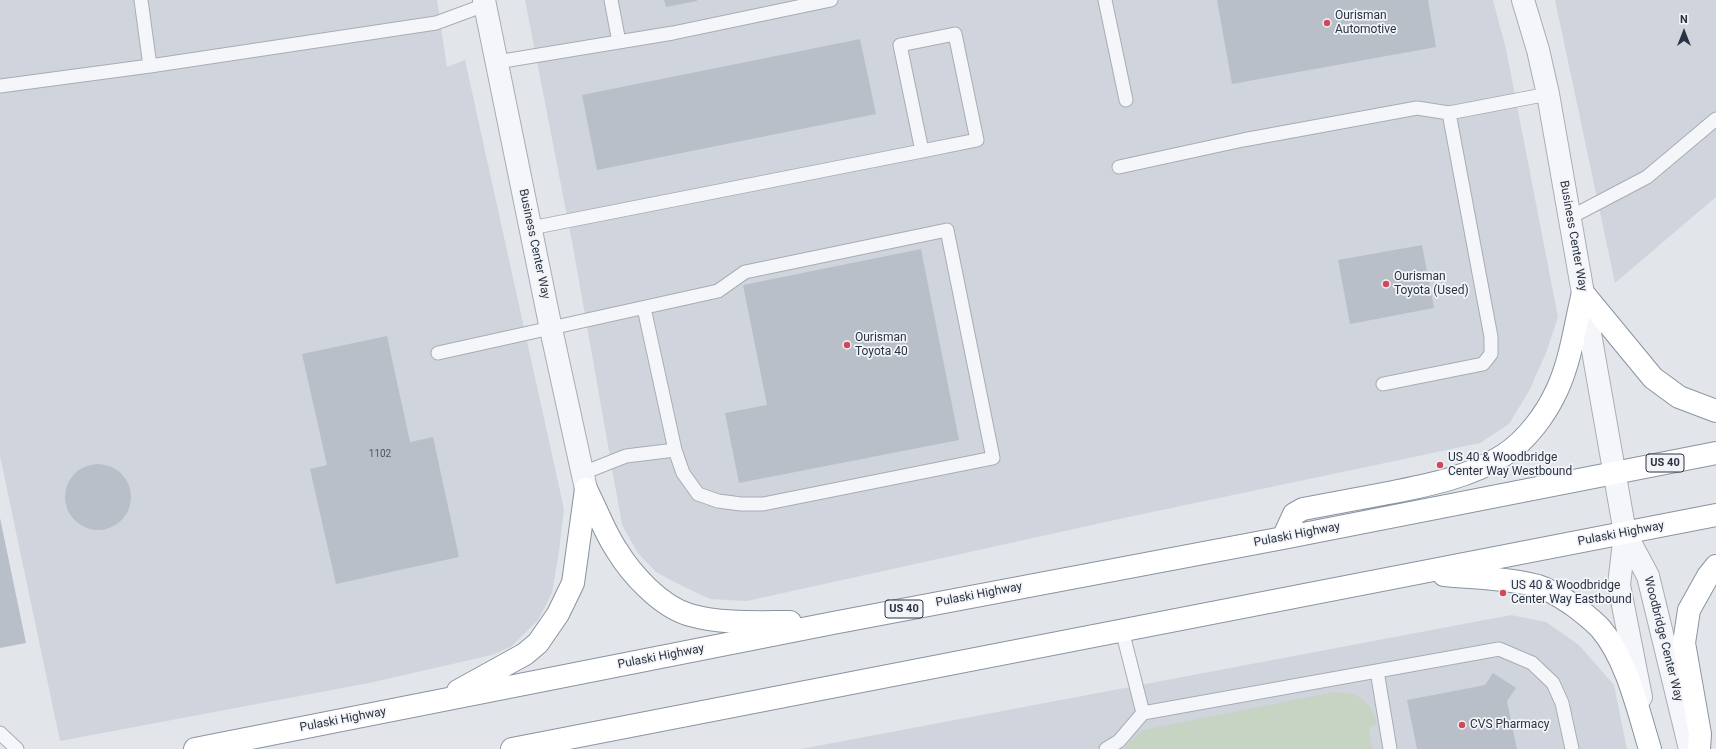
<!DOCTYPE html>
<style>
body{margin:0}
#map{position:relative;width:1716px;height:749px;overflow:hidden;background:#e2e6eb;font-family:Roboto,sans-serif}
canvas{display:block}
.north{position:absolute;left:1664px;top:12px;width:40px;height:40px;-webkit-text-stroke:3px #f2f4f8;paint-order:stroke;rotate:0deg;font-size:11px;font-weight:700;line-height:16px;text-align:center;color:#2a3343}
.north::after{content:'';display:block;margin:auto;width:14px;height:18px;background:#2a3343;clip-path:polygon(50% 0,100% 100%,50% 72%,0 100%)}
</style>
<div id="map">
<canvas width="1716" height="749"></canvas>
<div class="north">N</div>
</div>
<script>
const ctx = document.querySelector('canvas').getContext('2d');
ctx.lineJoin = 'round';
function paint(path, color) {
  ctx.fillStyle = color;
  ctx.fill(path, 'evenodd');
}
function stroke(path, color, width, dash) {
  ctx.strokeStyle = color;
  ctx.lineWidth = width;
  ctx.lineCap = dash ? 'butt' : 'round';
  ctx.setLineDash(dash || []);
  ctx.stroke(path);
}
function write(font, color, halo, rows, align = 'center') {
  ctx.font = font + ' Roboto,sans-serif';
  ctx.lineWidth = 3.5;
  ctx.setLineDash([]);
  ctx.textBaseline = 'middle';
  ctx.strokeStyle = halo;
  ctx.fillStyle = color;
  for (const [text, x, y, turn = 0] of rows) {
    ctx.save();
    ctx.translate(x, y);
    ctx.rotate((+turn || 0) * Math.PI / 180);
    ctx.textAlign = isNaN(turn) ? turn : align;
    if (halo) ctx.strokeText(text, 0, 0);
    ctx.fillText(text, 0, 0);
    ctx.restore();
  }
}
paint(new Path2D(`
 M0 0H437L447 67 465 60 564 509 559 552 552 593 538 620 512 646 492 655 369 683 60 741 0 456Z
 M525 0H1493L1506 49 1558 317 1546 353 1529 391 1509 424 1480 443 1124 518 747 601 710 599 676 583 656 572 638 553 622 525 573 247Z
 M1555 0H1716V197L1615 283Z
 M1511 615 1546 622 1579 645 1614 685 1627 749H801Z`), '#d0d5dd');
paint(new Path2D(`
 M1334 692C1340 693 1348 692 1353 694 1366 699 1375 711 1377 725L1369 727 1372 749H1125L1130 741 1143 730Z`), '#c8d4c3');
paint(new Path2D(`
 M664 0H697V1L666 7Z
 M1217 0H1428L1436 47 1232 84Z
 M860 39 876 114 597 170 582 95Z
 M1422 245 1434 308 1350 324 1338 260Z
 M921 249 959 440 739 483 725 413 767 405 743 285Z
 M387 336 410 442 433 437 459 557 336 584 310 469 327 465 302 354Z
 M65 497a33 33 0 1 1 66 0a33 33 0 1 1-66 0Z
 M0 518 26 643 0 648Z
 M1493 673 1516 688 1507 701 1517 749H1417L1407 700 1485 685Z`), '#b9bfc8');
const service = new Path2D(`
 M141 0 150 66
 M611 0 619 42
 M1105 0 1126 100
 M497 62 673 33 831 0
 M0 86 150 66 436 23 485 5
 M1119 167 1243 140 1417 108 1449 113 1548 94
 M1569 218 1647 177 1716 119
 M531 228 922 151 977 140 955 34 900 45 922 151
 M438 353 718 291 745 272 947 230 993 458 763 504H741L718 501 698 494 683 473 675 450 644 308
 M1383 384 1483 364 1491 354V337L1449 113
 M583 473 626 456 675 450
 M1143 713 1377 671
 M0 733 17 749
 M1106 749 1119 741 1143 713 1122 630
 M1390 749 1377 671 1499 649 1532 663 1553 683 1562 703 1572 749`);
const minor = new Path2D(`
 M484 0 551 329 586 489
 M1523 0 1538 50 1548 94 1625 533 1619 585 1641 697
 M1625 533 1648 576 1690 749`);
const trunk = new Path2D(`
 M1583 293 1653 378 1679 397 1716 411
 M586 489C596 508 604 531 616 549 631 574 661 607 690 615 722 624 757 622 790 622
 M1283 538 1294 514 1303 509C1329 504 1356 499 1383 494 1424 486 1469 478 1504 455 1527 440 1546 414 1557 390 1571 360 1575 325 1583 293
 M1444 575C1475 578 1508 578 1538 586 1551 590 1562 598 1573 605 1582 612 1593 620 1601 629 1627 660 1638 710 1650 749
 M458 691 525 654 538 643 558 614 573 583 586 489
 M195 749 833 623 1283 538 1716 453
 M512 749 1716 515
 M1699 749 1700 734 1684 643 1689 610 1708 576 1716 566`);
stroke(service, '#a7adb5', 15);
stroke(minor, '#a7adb5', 24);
stroke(trunk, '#8a93a1', 24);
stroke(service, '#f5f6f9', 13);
stroke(minor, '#f5f6f9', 22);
stroke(trunk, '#fff', 22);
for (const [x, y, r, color] of [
 [1327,23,4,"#cf485c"],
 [1386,284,4,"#cf485c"],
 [847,345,4,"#cf485c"],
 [1440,465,4,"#cf485c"],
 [1503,593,4,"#cf485c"],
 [1462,725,4,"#cf485c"]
]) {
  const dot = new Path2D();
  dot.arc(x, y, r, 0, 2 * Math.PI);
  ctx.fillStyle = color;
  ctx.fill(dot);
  stroke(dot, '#f2f4f8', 1.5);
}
write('10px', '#4e5664', null, [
 ["1102",380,454]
]);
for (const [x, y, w] of [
 [1665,463,38],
 [904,609,38]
]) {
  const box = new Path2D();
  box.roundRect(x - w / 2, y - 9, w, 18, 3);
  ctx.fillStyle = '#f2f4f8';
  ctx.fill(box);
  stroke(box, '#2a3343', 1);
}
write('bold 11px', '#2a3343', null, [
 ["US 40",1665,463],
 ["US 40",904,609]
]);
write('12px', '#2a3343', '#f2f4f8', [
 ["Ourisman",1335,16],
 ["Automotive",1335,30],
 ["Ourisman",1394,277],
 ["Toyota (Used)",1394,291],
 ["Ourisman",855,338],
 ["Toyota 40",855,352],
 ["US 40 & Woodbridge",1448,458],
 ["Center Way Westbound",1448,472],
 ["US 40 & Woodbridge",1511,586],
 ["Center Way Eastbound",1511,600],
 ["CVS Pharmacy",1470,725]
], 'left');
write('12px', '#2a3343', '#f2f4f8', [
 ["Business Center Way",1573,236,80],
 ["Business Center Way",534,244,78],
 ["Pulaski Highway",1621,534,-11],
 ["Pulaski Highway",1297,535,-11],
 ["Pulaski Highway",979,595,-11],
 ["Woodbridge Center Way",1663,639,76],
 ["Pulaski Highway",661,657,-11],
 ["Pulaski Highway",343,720,-11]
]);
</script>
